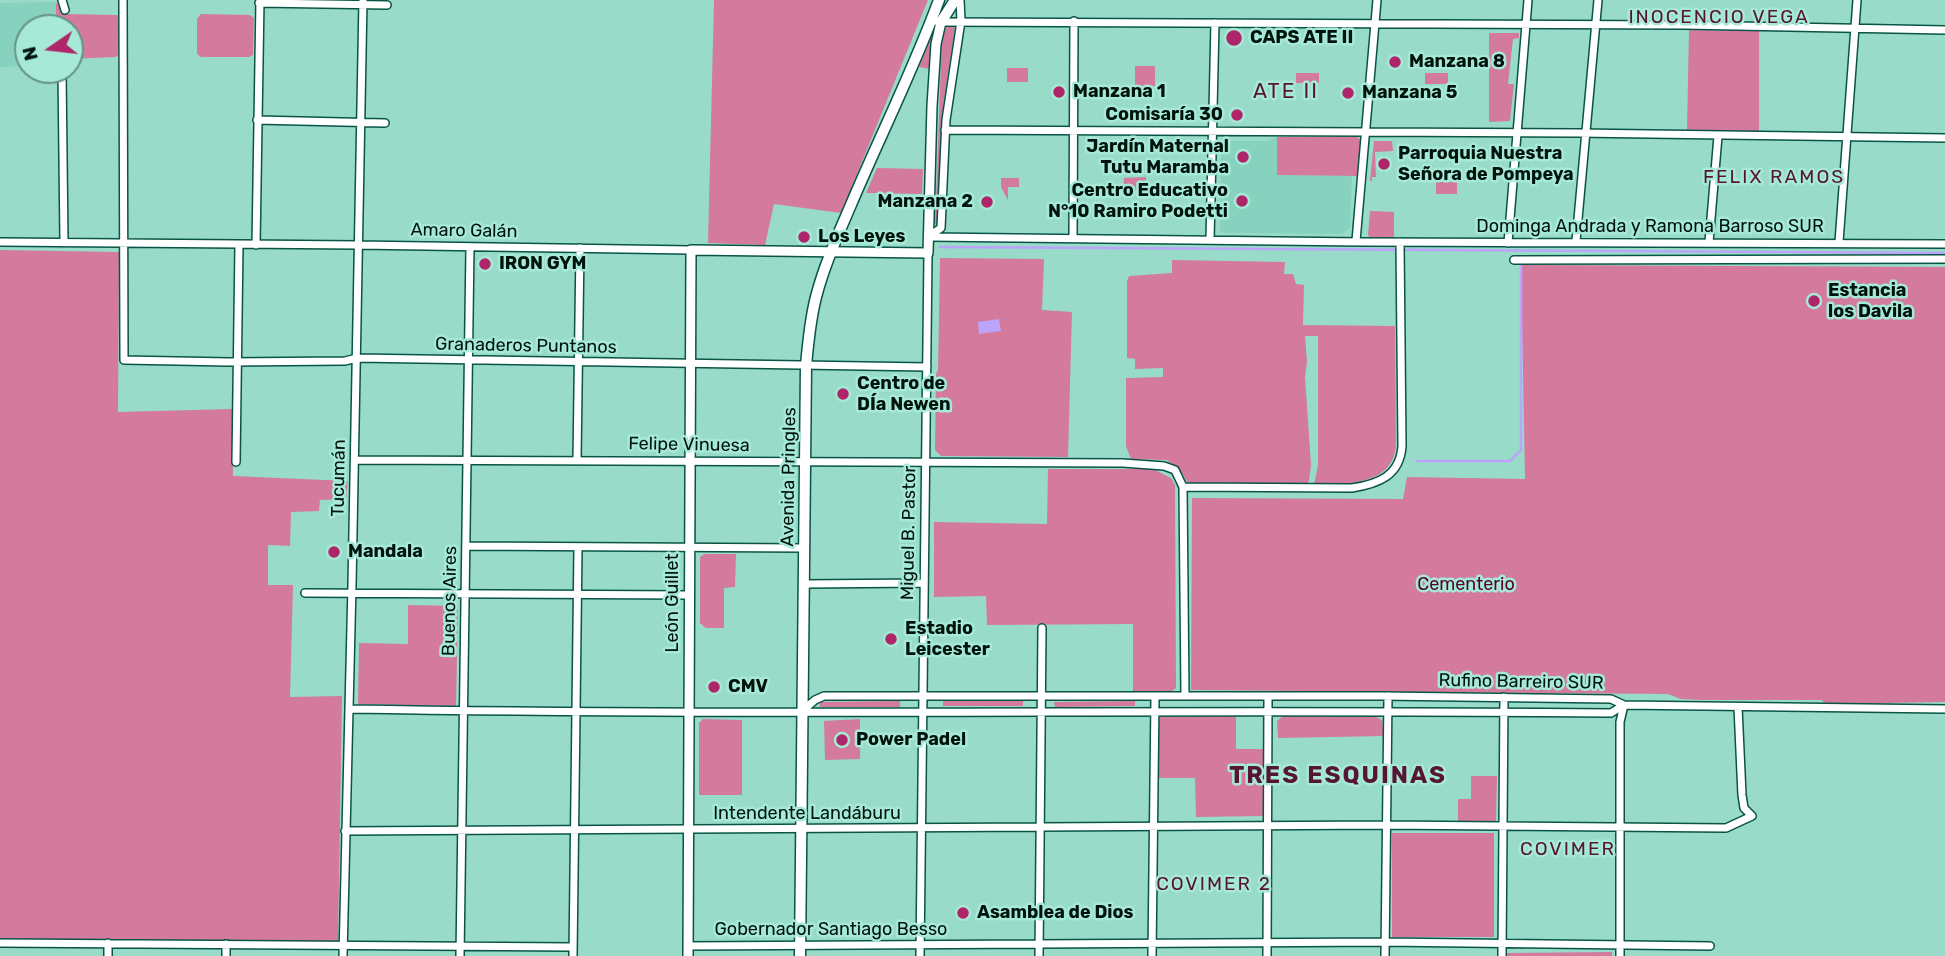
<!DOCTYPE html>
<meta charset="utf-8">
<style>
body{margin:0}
#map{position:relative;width:1945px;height:956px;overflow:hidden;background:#99dbc9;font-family:Rubik,sans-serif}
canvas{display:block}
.north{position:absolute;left:14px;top:14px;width:70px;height:70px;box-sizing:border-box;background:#a6e9d6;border:2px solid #649386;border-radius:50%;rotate:256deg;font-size:19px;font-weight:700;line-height:28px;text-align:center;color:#00130d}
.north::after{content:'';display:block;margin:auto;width:24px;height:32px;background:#ae2669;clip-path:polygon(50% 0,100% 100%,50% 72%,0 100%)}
</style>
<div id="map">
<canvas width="1945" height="956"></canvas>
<div class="north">N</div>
</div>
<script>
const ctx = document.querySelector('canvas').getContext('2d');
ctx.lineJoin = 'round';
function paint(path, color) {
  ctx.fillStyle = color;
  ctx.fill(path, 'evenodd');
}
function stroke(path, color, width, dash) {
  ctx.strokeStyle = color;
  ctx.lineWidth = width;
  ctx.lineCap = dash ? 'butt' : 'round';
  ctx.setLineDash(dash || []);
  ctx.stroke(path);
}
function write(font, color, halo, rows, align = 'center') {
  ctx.font = font + ' Rubik,sans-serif';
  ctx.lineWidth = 5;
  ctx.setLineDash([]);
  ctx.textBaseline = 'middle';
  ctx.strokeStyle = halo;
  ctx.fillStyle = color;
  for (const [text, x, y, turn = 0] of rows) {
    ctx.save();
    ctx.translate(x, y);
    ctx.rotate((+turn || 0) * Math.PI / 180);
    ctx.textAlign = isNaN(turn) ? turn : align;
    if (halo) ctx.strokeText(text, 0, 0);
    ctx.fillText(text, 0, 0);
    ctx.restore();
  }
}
paint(new Path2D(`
 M56 2V28H28V66L0 67V3Z
 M1277 137V175L1352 176 1350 227 1342 234 1224 233 1220 230 1221 149 1227 141H1268Z`), '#86d2be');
paint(new Path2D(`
 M714 0H928L841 213 774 204 765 245 708 243Z
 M56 2 64 14 117 15 120 18V53L116 57 70 59V28H56Z
 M201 14 250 15 254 18 253 55 249 57H201L197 54V19Z
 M954 25 955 26 943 106 939 221 935 225 942 36 947 26Z
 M1689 30 1759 31V132L1687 130Z
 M933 32 931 69 919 67Z
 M1489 33H1519V38L1513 39 1508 84H1514L1510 121 1489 122Z
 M1135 66H1155V86H1135Z
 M1007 68H1028V82H1007Z
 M1296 73H1319V83H1296Z
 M1425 73H1448V84H1425Z
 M1277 137H1357L1361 140 1358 176 1277 175Z
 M1374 141H1392L1393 151 1375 152 1376 177H1372V181H1370Z
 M877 168 923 169 922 194 866 193Z
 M1146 177V191H1124V178Z
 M1001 178H1019V187H1008V200L1001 187Z
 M1436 182H1457V194H1436Z
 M1370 211 1394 212V239H1371L1368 235Z
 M0 250 119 252 118 412 232 409 233 476 348 481 346 499 320 500 319 511 291 512 290 546 268 545V585H293L290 697 342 696 338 942H0Z
 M940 258 1044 259 1042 310 1072 312 1068 457 941 456 935 450 936 374 938 370Z
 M1172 260 1285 262 1284 274H1293L1296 284 1304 285 1303 325 1395 326 1396 445C1393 486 1345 484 1314 485L1318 465V336H1305L1307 362 1305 377 1311 465 1309 481 1306 485 1200 487 1187 482 1182 473 1167 460 1131 459 1126 446V378L1163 377V368L1135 369V359L1127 358V281L1129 276 1172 273Z
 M1521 265 1945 267V702L1825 704 1822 700H1701L1681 699 1668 694 1191 690 1192 498 1403 499 1407 477 1525 479Z
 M1048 469H1153L1171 478 1175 485 1176 688 1172 691H1133V624L987 625 986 596 934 597V522L1047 524Z
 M704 554H736L735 587 724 588V628H706L700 623V557Z
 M408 605 458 606 456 706 358 704 359 643 408 644Z
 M1023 700V706H943V701Z
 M900 701V707H820V702Z
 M1135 701V706L1055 707 1054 702Z
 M1236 716V749H1264L1265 816 1196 817 1195 778H1159L1158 717Z
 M1283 716 1376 717 1382 720 1384 736 1278 738 1277 721Z
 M703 719 742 720V795H699V723Z
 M860 719V759L825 760 824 721Z
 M1471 776H1497L1496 822 1458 821V799H1471Z
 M1392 833H1494V937H1392Z
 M1612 952V956H1507V953Z`), '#d37a9d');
paint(new Path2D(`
 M999 319 1001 331 979 334 978 322Z`), '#bba4fa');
stroke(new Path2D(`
 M940 247 1945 253
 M1417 461H1510L1521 450V265`), '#bba4fa', 2.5);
const minor = new Path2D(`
 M62 0 65 10
 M123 0 124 360 229 362 345 361 357 358 927 367
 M259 3 387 5
 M938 22 1684 25 1945 30
 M62 70 64 243
 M257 120 385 123
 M945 130 1577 133 1945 138
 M929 236 941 228 946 120 961 21 960 0
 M929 237 1362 242 1945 244
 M1073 238 1074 21
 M1210 240 1215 23
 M1356 241 1377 0
 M1576 241 1598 0
 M0 242 358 245 691 250
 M1709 242 1718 136
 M1839 242 1857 0
 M1508 243 1528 0
 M256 245 260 0
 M1514 260 1945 259
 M355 460 1123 463 1164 466 1175 470 1183 487 1185 696
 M577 460 580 248
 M236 462 239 245
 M1183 487 1352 488C1378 484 1400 476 1402 446L1400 242
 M467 546 804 548
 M804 584 924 583
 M305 593 689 595
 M349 709C769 716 1190 709 1611 713L1624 705
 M802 711 815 700 824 696H1382L1611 699 1624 705 1945 709
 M345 831 1386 825 1726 828 1752 816 1744 808 1742 795 1738 707
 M0 943 572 947
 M226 944V956
 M688 946 1385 942 1710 946
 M108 956V943
 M343 956 352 585 363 0
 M460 956 470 247
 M573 956 578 547
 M920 956 928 253
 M1039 956 1042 628
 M1152 956 1155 697
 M1267 956 1268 696
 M1385 956 1388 696
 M1502 956 1504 697
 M1620 956V722L1624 705`);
const tertiary = new Path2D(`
 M688 956 691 250 928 253 932 106 936 44 941 22`);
const secondary = new Path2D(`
 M941 22 955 0
 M800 956 806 366C808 343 810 320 816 297 824 266 837 237 850 207 879 138 913 71 939 0`);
stroke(minor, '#085446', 10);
stroke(tertiary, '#085446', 12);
stroke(secondary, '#085446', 13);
stroke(minor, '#fff', 7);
stroke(tertiary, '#fff', 9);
stroke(secondary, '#fff', 10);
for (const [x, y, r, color] of [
 [1234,38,9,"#ae2669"],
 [1395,62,7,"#ae2669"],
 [1059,92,7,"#ae2669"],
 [1348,93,7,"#ae2669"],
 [1237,115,7,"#ae2669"],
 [1243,157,7,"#ae2669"],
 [1384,164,7,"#ae2669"],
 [1242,201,7,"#ae2669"],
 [987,202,7,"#ae2669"],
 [804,237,7,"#ae2669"],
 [485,264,7,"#ae2669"],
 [1814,301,7,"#ae2669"],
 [843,394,7,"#ae2669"],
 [334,552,7,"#ae2669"],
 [891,639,7,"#ae2669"],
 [714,687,7,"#ae2669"],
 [842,740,7,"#ae2669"],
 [963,913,7,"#ae2669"]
]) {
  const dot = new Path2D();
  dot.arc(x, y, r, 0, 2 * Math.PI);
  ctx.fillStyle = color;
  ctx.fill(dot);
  stroke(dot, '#a6e9d6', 2.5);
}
write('bold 18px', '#00130d', '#a6e9d6', [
 ["CAPS ATE II",1250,38],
 ["Manzana 8",1409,62],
 ["Manzana 1",1073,92],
 ["Manzana 5",1362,93],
 ["Comisaría 30",1223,115,"right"],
 ["Jardín Maternal",1229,147,"right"],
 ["Tutu Maramba",1229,168,"right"],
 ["Parroquia Nuestra",1398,154],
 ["Señora de Pompeya",1398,175],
 ["Centro Educativo",1228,191,"right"],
 ["N°10 Ramiro Podetti",1228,212,"right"],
 ["Manzana 2",973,202,"right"],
 ["Los Leyes",818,237],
 ["IRON GYM",499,264],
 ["Estancia",1828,291],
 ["los Davila",1828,312],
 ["Centro de",857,384],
 ["DÍa Newen",857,405],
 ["Mandala",348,552],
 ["Estadio",905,629],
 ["Leicester",905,650],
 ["CMV",728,687],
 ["Power Padel",856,740],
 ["Asamblea de Dios",977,913]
], 'left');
write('18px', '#00130d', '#a6e9d6', [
 ["Dominga Andrada y Ramona Barroso SUR",1650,227],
 ["Amaro Galán",464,231,1],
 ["Granaderos Puntanos",526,346,1],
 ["Felipe Vinuesa",689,445,1],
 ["Avenida Pringles",789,477,-89],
 ["Tucumán",339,478,-89],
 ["Miguel B. Pastor",909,533,-89],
 ["Buenos Aires",450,601,-89],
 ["León Guillet",673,603,-90],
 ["Rufino Barreiro SUR",1521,682,1],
 ["Intendente Landáburu",807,814],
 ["Gobernador Santiago Besso",831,930]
]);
write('18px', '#54002d', '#a6e9d6', [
 ["Cementerio",1466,585]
]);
ctx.letterSpacing = '2px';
write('19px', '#561533', '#a6e9d6', [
 ["INOCENCIO VEGA",1719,18],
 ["FELIX RAMOS",1774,178],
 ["COVIMER",1568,850],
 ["COVIMER 2",1214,885]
]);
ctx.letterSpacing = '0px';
ctx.letterSpacing = '2px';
write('21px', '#561533', '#a6e9d6', [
 ["ATE II",1286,92]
]);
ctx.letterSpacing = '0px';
ctx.letterSpacing = '2px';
write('bold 24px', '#561533', '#a6e9d6', [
 ["TRES ESQUINAS",1338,776]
]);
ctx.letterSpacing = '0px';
</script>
